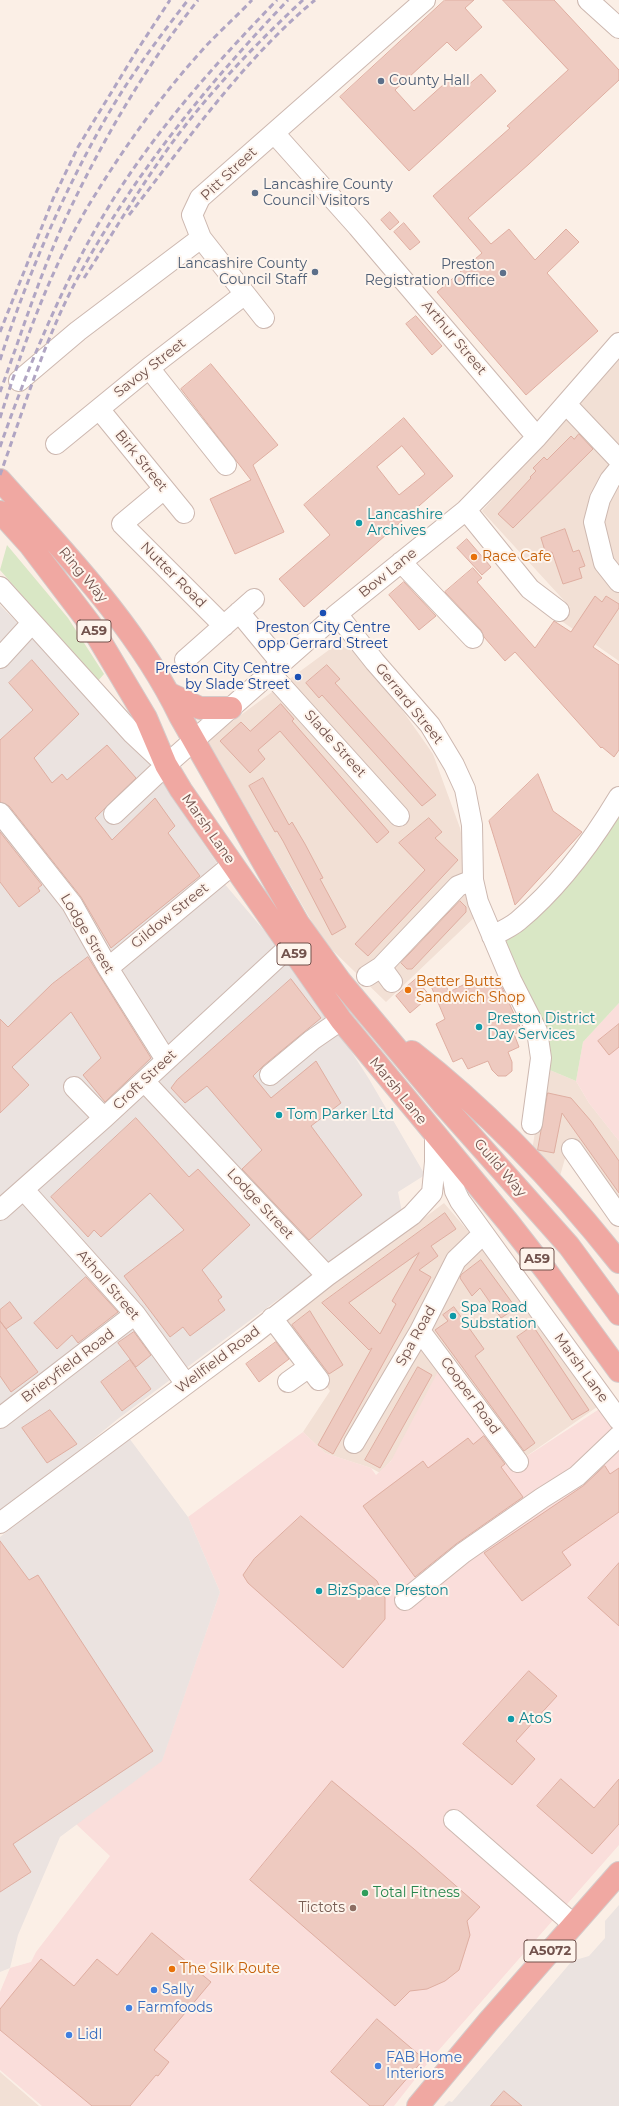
<!DOCTYPE html>
<style>
body{margin:0}
canvas{display:block;background:#fbefe6}
</style>
<canvas width="619" height="2106"></canvas>
<script>
const ctx = document.querySelector('canvas').getContext('2d');
ctx.lineJoin = 'round';
function paint(path, color) {
  ctx.fillStyle = color;
  ctx.fill(path, 'evenodd');
}
function stroke(path, color, width, dash) {
  ctx.strokeStyle = color;
  ctx.lineWidth = width;
  ctx.lineCap = dash ? 'butt' : 'round';
  ctx.setLineDash(dash || []);
  ctx.stroke(path);
}
function write(font, color, halo, rows, align = 'center') {
  ctx.font = font + ' Montserrat,sans-serif';
  ctx.lineWidth = 4;
  ctx.setLineDash([]);
  ctx.textBaseline = 'middle';
  ctx.strokeStyle = halo;
  ctx.fillStyle = color;
  for (const [text, x, y, turn = 0] of rows) {
    ctx.save();
    ctx.translate(x, y);
    ctx.rotate((+turn || 0) * Math.PI / 180);
    ctx.textAlign = isNaN(turn) ? turn : align;
    if (halo) ctx.strokeText(text, 0, 0);
    ctx.fillText(text, 0, 0);
    ctx.restore();
  }
}
paint(new Path2D(`
 M619 357V661L560 620 570 607 482 511Z
 M337 644 365 657 433 754 460 828 477 915 386 1002 323 941 207 740Z
 M545 1068 576 1081 589 1103 619 1141V1206L570 1141 560 1176 532 1151Z
 M444 1203 480 1245 597 1407 518 1462 396 1455 380 1473 371 1468 325 1453 303 1432 330 1391 279 1320 399 1237Z
 M0 2072 39 2106H0Z`), '#f2e0d5');
paint(new Path2D(`
 M619 1003V1141L589 1103 576 1081 583 1042Z
 M444 1360 518 1462 607 1404 619 1420V1845L431 2059 394 2106H42L0 2070V1992L10 1968 31 1962 36 1952 110 1856 76 1824 162 1760 220 1592 188 1517 303 1432 325 1453 371 1468 376 1475 391 1461Z`), '#fadedb');
paint(new Path2D(`
 M0 605 140 749 216 862 217 875 302 975 369 1079 425 1175 398 1192 403 1217 276 1301 119 1418 0 1515Z
 M129 1438 188 1517 220 1592 162 1761 60 1837 18 1935 10 1968 0 1972V1537Z
 M619 1905V2106H444L449 2101 452 2102 572 1961 589 1956 605 1938V1921Z`), '#ebe3e0');
paint(new Path2D(`
 M7 545 68 618 104 674 97 682 0 570Z
 M619 802V1003L583 1042 576 1081 545 1068 496 939Z`), '#d9e7c5');
const building = new Path2D(`
 M445 0H474L465 8 482 27 456 51 447 42 395 90 414 111 454 75 466 87 481 74 496 91 409 171 340 97Z
 M503 0H554L619 70V80L529 164 468 218 491 244 509 229 535 260 566 229 579 242 547 273 598 331 526 395 437 292 482 253 433 196 510 128 507 126 568 70Z
 M390 212 399 222 390 230 381 220Z
 M404 223 420 242 410 250 394 232Z
 M416 316 442 346 432 355 406 324Z
 M211 364 278 445 253 465 284 532 235 554 210 499 251 480 181 389Z
 M404 418 453 476 304 607 279 579 330 535 304 505ZM402 446 425 474 399 495 377 467Z
 M579 434 593 449 513 528 498 514 531 478 530 477 536 471 533 468 544 457 547 460 571 436 574 439Z
 M565 529 573 552 579 550 585 566 579 568 582 578 563 584 552 552 546 554 541 538Z
 M467 539 491 567 482 575 457 548Z
 M473 568 482 578 477 582 535 648 554 621 571 632 595 596 602 602 606 596 619 604V608L593 647 619 665V750L614 757 602 747 601 748 515 652 505 661 484 637 481 630 445 592Z
 M404 582 436 616 419 630 389 595Z
 M32 660 79 714 34 758 52 783 62 774 67 780 107 745 136 778 95 818 112 840 155 798 175 826 168 833 200 876 111 948 81 897 9 806 0 802V740L33 710 9 683Z
 M327 665 340 679 335 683 436 795 422 806 322 695 319 698 306 683Z
 M281 704 294 719 292 721 389 832 377 843 280 731 258 750 265 759 250 773 220 741 241 722 250 731Z
 M538 774 553 811 582 832 515 905 489 821Z
 M263 778 289 825 292 822 305 844 323 878 320 879 346 927 332 935 283 841 277 831 275 832 249 786Z
 M429 818 442 832 435 838 458 860 368 956 355 944 425 870 399 843Z
 M0 832 42 885 38 888 40 891 19 907 0 882Z
 M460 901 466 907V912L412 969H407L401 963Z
 M88 957 151 1058 105 1102 83 1075 101 1058 71 1012 12 1067 29 1085 0 1113V1019L8 1027 52 984Z
 M491 978 492 981 498 979 522 1031 514 1034 519 1047 508 1052 512 1062V1071L506 1076H498L492 1070 488 1061 468 1069 462 1058 453 1062 436 1024 445 1019 431 986 443 980 449 992 465 984 467 989Z
 M291 979 321 1018 263 1066 253 1076 271 1098 316 1061 341 1103 311 1126 362 1195 309 1240 242 1169 262 1150 207 1086 185 1103 171 1088 177 1080Z
 M416 979 430 996 410 1013 396 996Z
 M619 1024V1047L609 1055 598 1041Z
 M548 1093 571 1098 591 1121 619 1161V1193L562 1113 554 1153 538 1150Z
 M136 1118 189 1177 198 1169 250 1225 202 1270 222 1297 218 1300 225 1310 190 1336 183 1327 170 1337 124 1276 184 1230 150 1193 101 1237 94 1230 88 1237 51 1197Z
 M445 1213 456 1229 431 1246 438 1256 419 1270 431 1277 333 1454 318 1445 372 1348 369 1350 322 1303ZM419 1253 392 1301 396 1304 380 1334 349 1303Z
 M481 1260 516 1308 501 1318 480 1288 472 1296 460 1278 461 1275Z
 M86 1277 118 1312 78 1343 72 1335 57 1349 34 1323Z
 M10 1302 22 1318 6 1329 0 1321V1310Z
 M454 1307 484 1349 475 1356 535 1443 524 1451 435 1330 448 1321 443 1315Z
 M310 1311 343 1365 329 1374 292 1325Z
 M0 1321 38 1372 11 1392 0 1376Z
 M533 1326 589 1410 572 1420 517 1337Z
 M134 1332 151 1355 136 1367 118 1343Z
 M276 1342 289 1359 259 1382 246 1364Z
 M130 1360 151 1389 122 1411 101 1382Z
 M418 1367 432 1375 380 1468 365 1460Z
 M50 1410 77 1444 47 1463 22 1428Z
 M484 1436 505 1464 501 1467 523 1497 456 1544 415 1577 363 1506 423 1461 428 1468 468 1438 473 1444Z
 M605 1466 610 1474 619 1468V1512L562 1552 571 1565 522 1601 484 1553 583 1486Z
 M301 1516 377 1581 385 1598V1619L343 1668 248 1583 243 1575 254 1559Z
 M0 1541 29 1580 38 1575 153 1751 13 1844 31 1872 0 1892Z
 M619 1563V1626L588 1598Z
 M529 1671 557 1696 516 1741 535 1759 512 1785 463 1744Z
 M561 1779 594 1808 619 1779V1824L592 1854 537 1806Z
 M332 1781 414 1849 480 1907 467 1921 470 1935 459 1970 445 1981 427 1989 410 1991 395 2006 250 1880Z
 M152 1933 211 1982 154 2050 169 2062 158 2076 156 2075 130 2106H92L0 2030V2009L41 1959 74 1986 97 1959 117 1975Z
 M377 2019 424 2059 383 2106H370L331 2072Z
 M504 2091 522 2106H491Z`);
paint(building, '#eecac0');
stroke(building, '#dfaea1', 1);
const minor = new Path2D(`
 M588 0 619 28
 M274 133 358 227 537 437
 M201 238 264 318
 M149 368 226 465
 M19 381 78 331 201 238 192 215 200 198 425 0
 M566 404 619 460
 M99 409 184 513
 M56 444 149 368 245 294
 M619 469 610 480 600 499 594 522 604 563 619 582
 M164 489 122 524 224 626
 M466 510 530 589 559 611
 M401 562 473 638
 M0 587 133 734 166 765
 M239 612 281 663
 M337 614 375 662 430 725 454 765 465 789 472 825 473 880 478 902 511 980 537 1031 541 1058 532 1124
 M0 658 32 623
 M185 660 254 599
 M270 673 399 816
 M0 813 72 904 108 968 166 1060
 M114 814 166 765 337 614 466 510 537 437 619 343
 M492 936C500 932 511 927 518 921 559 887 592 842 619 797
 M381 967 392 982
 M108 968 232 865
 M367 976 381 967 458 886 473 880
 M270 1075 312 1040 341 1020
 M144 1081 327 1276
 M74 1087 104 1118
 M572 1149 619 1216
 M449 1152 455 1191 460 1201 619 1420
 M24 1190 135 1314 186 1384
 M0 1210 104 1118 289 947
 M272 1318 319 1380
 M420 1331 518 1462
 M288 1382 309 1367
 M0 1418 135 1314
 M354 1443 420 1331 456 1260 483 1234
 M0 1523 252 1335 327 1276 412 1215 432 1193 435 1162V1135
 M405 1600 463 1553 542 1498 577 1476 619 1436
 M454 1820 573 1924`);
const highway = new Path2D(`
 M0 480C65 553 137 627 180 716L298 923 340 981 443 1104 569 1246 619 1314
 M0 512 30 545 90 624 146 718 166 765 181 790 341 1020 508 1222 547 1272 619 1371
 M168 693 200 708H231
 M412 1052C489 1112 558 1185 619 1262
 M418 2106 488 2022 619 1873`);
stroke(minor, '#cdb8b0', 22);
stroke(highway, '#d5cbca', 24);
stroke(minor, '#fff', 20);
stroke(highway, '#f0a8a2', 22);
stroke(new Path2D(`
 M129 215C187 141 242 61 315 0
 M84 278C116 229 145 178 181 131 217 84 260 40 303 0
 M0 332 53 199 78 147 136 52 170 0
 M0 360C28 274 64 190 110 111 133 72 160 36 188 0
 M0 392C21 335 39 277 64 222 100 144 145 67 198 0
 M0 418C24 343 53 261 95 195 127 143 164 92 205 47 220 31 237 16 252 0
 M0 447C30 361 66 275 114 198 160 125 218 61 277 0
 M0 475C23 411 44 341 76 281 133 175 205 87 288 0`), '#b0a5c3', 3, [6, 4]);
for (const [x, y, r, color] of [
 [381,81,4,"#5c6f8a"],
 [255,193,4,"#5c6f8a"],
 [315,272,4,"#5c6f8a"],
 [503,273,4,"#5c6f8a"],
 [359,523,4,"#0f9aa8"],
 [474,557,4,"#e8710a"],
 [323,613,4,"#1a4fb4"],
 [298,677,4,"#1a4fb4"],
 [408,990,4,"#e8710a"],
 [479,1027,4,"#0f9aa8"],
 [279,1115,4,"#0f9aa8"],
 [453,1316,4,"#0f9aa8"],
 [319,1591,4,"#0f9aa8"],
 [511,1719,4,"#0f9aa8"],
 [365,1893,4,"#2e9e5b"],
 [353,1908,4,"#8d6e63"],
 [172,1969,4,"#e8710a"],
 [154,1990,4,"#3f7fe0"],
 [129,2008,4,"#3f7fe0"],
 [69,2035,4,"#3f7fe0"],
 [378,2066,4,"#3f7fe0"]
]) {
  const dot = new Path2D();
  dot.arc(x, y, r, 0, 2 * Math.PI);
  ctx.fillStyle = color;
  ctx.fill(dot);
  stroke(dot, '#fef4ec', 1.5);
}
for (const [x, y, w] of [
 [94,631,34],
 [294,954,34],
 [537,1259,34],
 [550,1951,52]
]) {
  const box = new Path2D();
  box.roundRect(x - w / 2, y - 11, w, 22, 3);
  ctx.fillStyle = '#fef4ec';
  ctx.fill(box);
  stroke(box, '#72534d', 1);
}
write('bold 13px', '#72534d', null, [
 ["A59",94,631],
 ["A59",294,954],
 ["A59",537,1259],
 ["A5072",550,1951]
]);
write('14px', '#4e5e75', '#fef4ec', [
 ["County Hall",389,81],
 ["Lancashire County",263,185],
 ["Council Visitors",263,201],
 ["Lancashire County",307,264,"right"],
 ["Council Staff",307,280,"right"],
 ["Preston",495,265,"right"],
 ["Registration Office",495,281,"right"]
], 'left');
write('14px', '#72534d', '#fef4ec', [
 ["Pitt Street",229,174,-43],
 ["Arthur Street",454,338,50],
 ["Savoy Street",150,368,-38],
 ["Birk Street",141,461,51],
 ["Bow Lane",388,573,-39],
 ["Ring Way",83,575,50],
 ["Nutter Road",173,575,45],
 ["Gerrard Street",409,704,51],
 ["Slade Street",335,744,48],
 ["Marsh Lane",208,829,55],
 ["Gildow Street",170,916,-39],
 ["Lodge Street",87,934,59],
 ["Croft Street",145,1080,-43],
 ["Marsh Lane",398,1091,51],
 ["Guild Way",500,1168,49],
 ["Lodge Street",260,1204,47],
 ["Atholl Street",108,1285,49],
 ["Spa Road",416,1336,-61],
 ["Wellfield Road",218,1360,-37],
 ["Brieryfield Road",68,1366,-37],
 ["Marsh Lane",581,1368,54],
 ["Cooper Road",470,1396,54]
]);
write('14px', '#0d838f', '#fef4ec', [
 ["Lancashire",367,515],
 ["Archives",367,531],
 ["Preston District",487,1019],
 ["Day Services",487,1035],
 ["Tom Parker Ltd",287,1115],
 ["Spa Road",461,1308],
 ["Substation",461,1324],
 ["BizSpace Preston",327,1591],
 ["AtoS",519,1719]
], 'left');
write('14px', '#c56008', '#fef4ec', [
 ["Race Cafe",482,557],
 ["Better Butts",416,982],
 ["Sandwich Shop",416,998],
 ["The Silk Route",180,1969]
], 'left');
write('14px', '#164399', '#fef4ec', [
 ["Preston City Centre",323,628],
 ["opp Gerrard Street",323,644],
 ["Preston City Centre",290,669,"right"],
 ["by Slade Street",290,685,"right"]
]);
write('14px', '#27864d', '#fef4ec', [
 ["Total Fitness",373,1893]
], 'left');
write('14px', '#785e54', '#fef4ec', [
 ["Tictots",345,1908]
], 'right');
write('14px', '#366cbe', '#fef4ec', [
 ["Sally",162,1990],
 ["Farmfoods",137,2008],
 ["Lidl",77,2035],
 ["FAB Home",386,2058],
 ["Interiors",386,2074]
], 'left');
</script>
